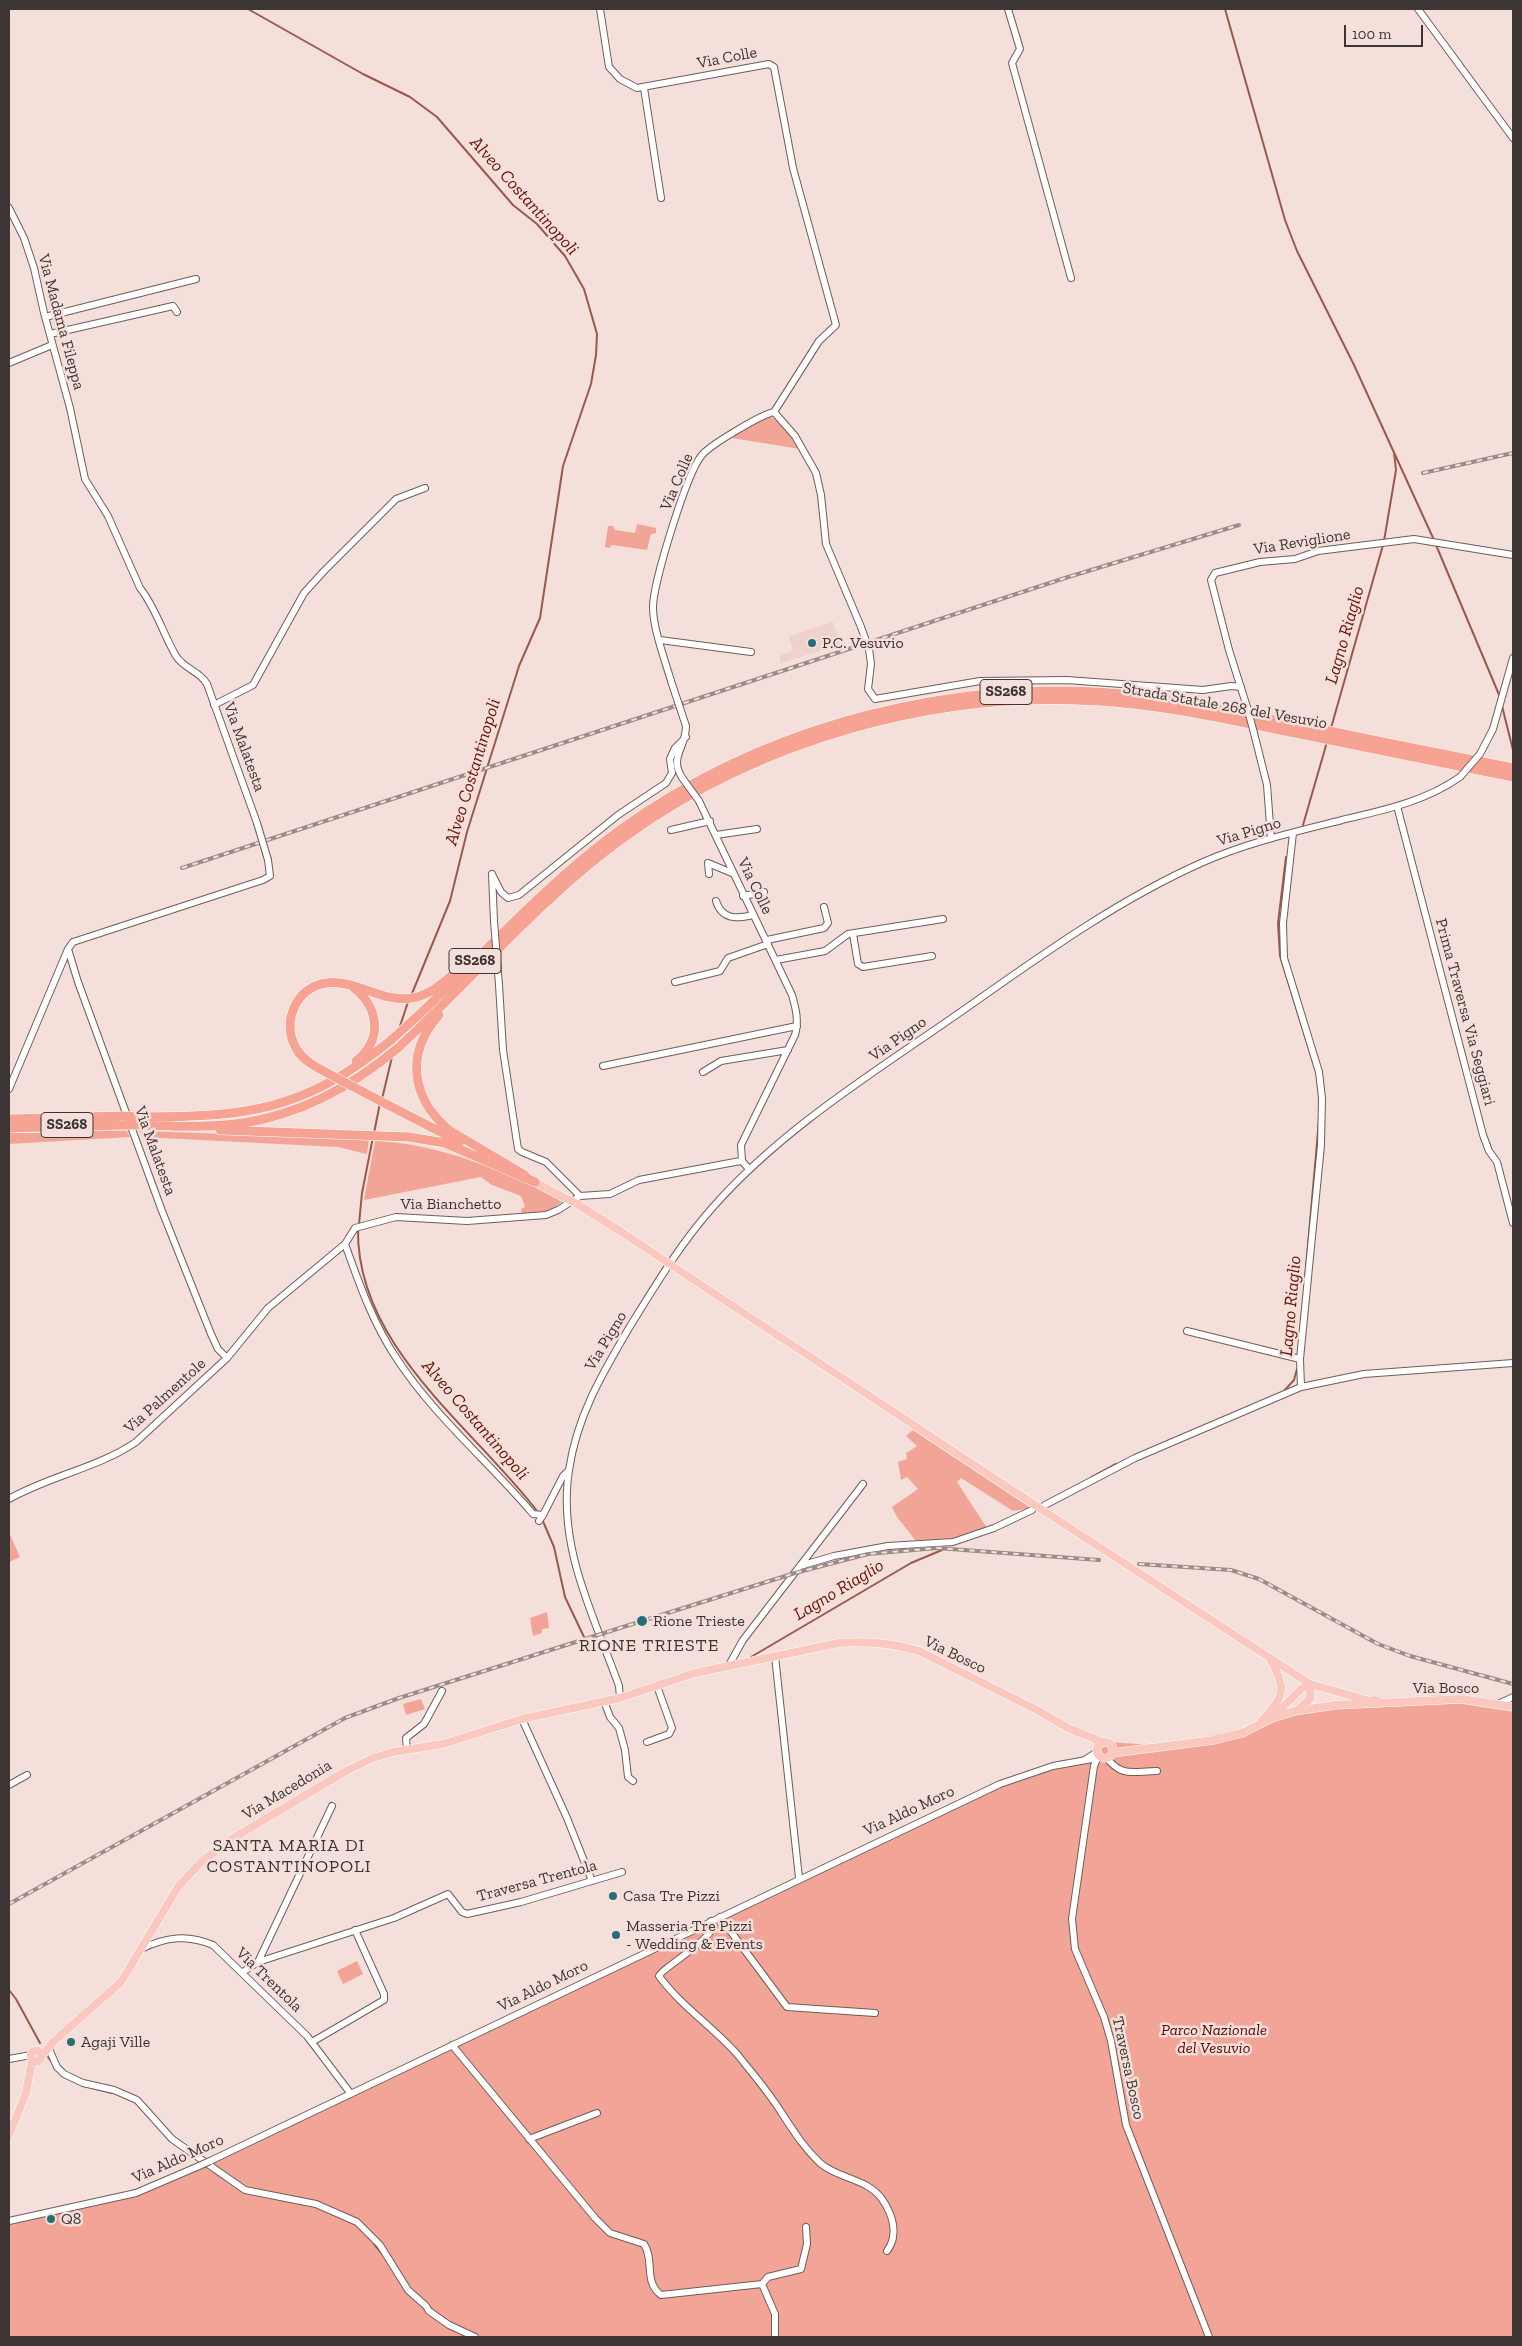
<!DOCTYPE html>
<style>
body{margin:0}
#map{position:relative;width:1522px;height:2346px;overflow:hidden;background:#f4dfda;font-family:"Zilla Slab",serif}
canvas{display:block}
.frame{position:absolute;inset:0;border:10px solid #3d3533;pointer-events:none}
.scale{position:absolute;left:1344px;top:25px;width:79px;height:22px;box-sizing:border-box;border:2px solid #3d3533;border-top:0;padding-left:6px;font-size:15px;line-height:18px;white-space:nowrap;color:#3d3533;-webkit-text-stroke:4px #f4dfda;paint-order:stroke}
</style>
<div id="map">
<canvas width="1522" height="2346"></canvas>
<div class="frame"></div>
<div class="scale">100 m</div>
</div>
<script>
const ctx = document.querySelector('canvas').getContext('2d');
ctx.lineJoin = 'round';
function paint(path, color) {
  ctx.fillStyle = color;
  ctx.fill(path, 'evenodd');
}
function stroke(path, color, width, dash) {
  ctx.strokeStyle = color;
  ctx.lineWidth = width;
  ctx.lineCap = dash ? 'butt' : 'round';
  ctx.setLineDash(dash || []);
  ctx.stroke(path);
}
function write(font, color, halo, rows, align = 'center') {
  ctx.font = font + ' "Zilla Slab",serif';
  ctx.lineWidth = 5;
  ctx.setLineDash([]);
  ctx.textBaseline = 'middle';
  ctx.strokeStyle = halo;
  ctx.fillStyle = color;
  for (const [text, x, y, turn = 0] of rows) {
    ctx.save();
    ctx.translate(x, y);
    ctx.rotate((+turn || 0) * Math.PI / 180);
    ctx.textAlign = isNaN(turn) ? turn : align;
    if (halo) ctx.strokeText(text, 0, 0);
    ctx.fillText(text, 0, 0);
    ctx.restore();
  }
}
paint(new Path2D(`
 M833 622 841 644 781 663 779 656 793 651 789 636Z`), '#efd2cc');
paint(new Path2D(`
 M770 416 784 426 800 449 732 438 761 419Z
 M637 524 656 528V533L651 534 647 550 612 545 609 548 605 547 608 526H613L615 530 635 533Z
 M83 1130 127 1131 130 1137 9 1144V1133H67Z
 M140 1131 369 1139 367 1154 338 1147 142 1137Z
 M375 1141C438 1143 508 1172 563 1201 549 1212 539 1213 522 1214L521 1209 525 1207 521 1196 492 1185 481 1177 364 1200Z
 M913 1430 1031 1508 1013 1511 961 1478 957 1482 987 1528 952 1540 916 1541 897 1517 892 1507 918 1489 907 1477 901 1480 898 1462 907 1459 906 1453 917 1446 906 1436Z
 M9 1532 20 1557 9 1562Z
 M547 1612 549 1628 542 1629V1633L533 1636 530 1618Z
 M1441 1695 1493 1699 1513 1703V2337H9V2219L133 2192 181 2173 1005 1779 1090 1754 1107 1742 1154 1745 1181 1742 1247 1728 1263 1719 1367 1696 1389 1699Z
 M421 1699 425 1709 406 1715 403 1704Z
 M357 1961 363 1974 343 1984 337 1971Z`), '#f2a596');
stroke(new Path2D(`
 M248 9 363 74 410 97 437 117 513 205 537 224 565 256 584 289 597 334 596 355 591 384 563 466 540 618 519 666 467 832 450 901 411 996
 M1225 9 1285 220 1297 251 1354 365 1434 540
 M1384 541 1396 470 1394 452
 M1436 545 1500 697
 M1502 706 1513 750
 M1331 728 1383 545
 M1303 825 1327 742
 M1286 857 1278 923 1280 956 1317 1075
 M400 1026 408 1002
 M382 1099 392 1057
 M374 1133 380 1103
 M359 1224 362 1193 373 1137
 M358 1229C356 1346 472 1426 537 1511
 M1305 1279 1319 1120
 M1283 1392 1294 1380 1297 1369
 M1092 1477 1116 1464
 M542 1519 554 1547 565 1597 584 1637
 M751 1657 911 1563 942 1550
 M9 1990 16 1999 40 2043
 M48 2057 53 2064
 M85 2086 112 2093
 M214 2172 223 2178
 M374 2244 382 2254`), '#9b594d', 2);
const minor = new Path2D(`
 M600 9 609 67 620 79 637 88 769 64 774 67 793 168 836 325 819 341 774 412C762 414 710 445 702 455 687 472 653 583 653 607 653 629 665 660 671 681
 M1008 9 1020 49 1012 63 1071 278
 M1418 9 1513 138
 M644 88 661 198
 M9 208 24 238 34 268 44 313 70 408 85 479 108 516 140 588C156 608 163 634 176 656 184 669 200 671 207 684L257 823
 M45 317 196 279
 M50 334 173 306 177 312
 M9 363 52 345
 M774 412 795 436 816 473 821 495 826 544 861 627
 M660 640 751 652
 M869 649 871 664 868 689 875 699 980 681 1067 680 1203 690 1231 686 1241 687
 M214 705 253 685 304 593 324 571 396 499 425 488
 M1247 707 1229 650 1211 580 1215 573 1260 562 1295 559 1318 551 1414 539 1513 555
 M1254 733 1267 785 1271 838
 M1480 754 1493 729 1513 658
 M683 779C668 757 686 749 686 726
 M699 801 792 995C796 1009 799 1021 795 1035L741 1145 742 1161
 M1397 806 1483 1135 1489 1151 1497 1162 1513 1223
 M671 830 710 821
 M1293 833 1283 923 1284 958 1319 1072 1322 1098 1321 1145 1300 1359
 M716 835 757 829
 M492 874 501 892 508 898 519 895 618 815 666 783 672 773 670 759 675 748 686 737
 M492 874 494 921
 M709 874 708 863 732 873
 M743 896 764 892
 M716 901C722 920 737 919 753 915
 M853 934 858 964 863 967 932 956
 M767 940 824 928 828 923 824 907
 M776 960 825 951 848 934 943 919
 M675 982 720 971 728 958 768 944
 M499 985 503 1050 518 1149 522 1152 546 1162 580 1196
 M603 1066 797 1026
 M703 1072 721 1061 788 1050
 M9 1089 68 949
 M345 1244C359 1283 372 1321 395 1356 432 1414 488 1461 533 1514L543 1515 563 1476 568 1471
 M1187 1331 1300 1359 1301 1387
 M227 1358 218 1349 211 1334 162 1211 78 982 68 949 73 942 263 880 270 876 268 860
 M9 1499C49 1476 98 1468 136 1442L227 1358 268 1308 345 1244 355 1228 396 1217 467 1221 546 1215 558 1210 580 1196 610 1194 639 1180 735 1162 742 1161 749 1169
 M1045 1505 1135 1458 1301 1387 1364 1374 1513 1363
 M539 1521 543 1515
 M800 1566 834 1556 888 1546 953 1542 994 1528 1032 1510
 M775 1656 799 1878
 M729 1665 743 1640 863 1484
 M620 1698 619 1686C594 1616 557 1547 569 1470 577 1416 602 1374 629 1328 655 1286 680 1244 713 1207 784 1127 875 1072 962 1011 1039 957 1114 902 1201 863 1246 843 1294 832 1342 820 1384 810 1424 802 1460 777
 M604 1701 610 1717 619 1728 625 1750 628 1777 633 1781
 M1498 1704 1513 1697
 M522 1719 567 1818 592 1881
 M647 1742 669 1734 672 1728 657 1686
 M407 1750 406 1738 424 1724 442 1691
 M1106 1757C1122 1778 1133 1771 1157 1771
 M1086 1759 1097 1752
 M1097 1759 1094 1766 1072 1919 1075 1949 1104 2017 1111 2041 1126 2125 1209 2337
 M9 1785 27 1775
 M720 1917 787 2007 875 2013
 M711 1921 714 1926C706 1944 661 1969 659 1976 681 2006 712 2026 737 2054 752 2073 768 2091 781 2112 793 2130 803 2147 820 2163 838 2179 867 2178 882 2199 893 2215 899 2235 887 2251
 M141 1949C166 1937 187 1934 213 1945L307 2036 351 2094
 M258 1962 332 1806
 M243 1972 258 1962 394 1918 448 1894 462 1912 467 1914 521 1902 622 1872
 M312 2042 384 2000V1994L355 1930
 M452 2045 595 2218 610 2233 644 2244C655 2261 643 2281 661 2295L762 2284 768 2277 801 2269 807 2244 806 2227
 M49 2049 57 2067 64 2074 83 2083 114 2090 137 2100 172 2139 245 2190 316 2204 357 2222 380 2245 408 2290 426 2306 429 2311 449 2325 475 2337
 M9 2059 31 2055
 M529 2139 597 2113
 M210 2161 1000 1784 1053 1766 1103 1757
 M9 2221 136 2193 199 2166
 M762 2284 775 2314V2337`);
const major = new Path2D(`
 M535 1182 561 1196
 M577 1204 620 1231
 M721 1298 1035 1505
 M1044 1511 1310 1684 1370 1701
 M1299 1709 1310 1699V1684
 M1274 1716 1301 1689 1310 1684
 M1262 1720C1284 1698 1287 1688 1271 1661
 M1097 1750a8 8 0 1 1 16 0a8 8 0 1 1-16 0Z
 M1112 1753 1214 1740 1242 1733 1272 1718 1295 1711 1335 1705 1461 1699 1513 1707
 M30.5 2056a5.5 5.5 0 1 1 11 0a5.5 5.5 0 1 1-11 0Z
 M42 2056 53 2042 121 1982 178 1887 201 1862 230 1840 346 1771 373 1758 393 1752 443 1744 522 1719 620 1698 695 1673 839 1643C866 1641 893 1643 919 1651L1037 1710 1068 1728 1102 1742
 M9 2135 26 2093 32 2061`);
const highway = new Path2D(`
 M354 988C379 1008 383 1040 356 1061
 M439 1015C405 1053 411 1098 449 1130L525 1175
 M329 1074C316 1067 303 1061 296 1048 281 1023 296 987 326 983 356 979 381 1003 412 998 430 995 444 982 457 971
 M386 1104 460 1142
 M137 1117C246 1117 302 1112 390 1041 468 973 536 891 620 830 755 732 930 683 1096 692 1159 695 1220 709 1281 721 1358 737 1436 753 1513 768
 M9 1119 122 1116
 M140 1125C174 1126 209 1128 243 1123 302 1114 354 1085 399 1047 474 978 542 896 626 836 760 740 935 690 1099 701 1165 705 1230 720 1295 733 1367 748 1440 762 1513 777
 M9 1128 125 1125
 M220 1130 409 1137 445 1143 535 1182`);
stroke(minor, '#6f5d5a', 8);
stroke(major, '#fff', 9);
stroke(highway, '#fff', 10);
stroke(minor, '#fff', 6);
stroke(major, '#fac8be', 8);
stroke(highway, '#f6a393', 9);
const rail = new Path2D(`
 M1423 473 1513 453
 M182 868 1065 578 1239 525
 M1139 1564 1231 1570 1259 1579 1378 1644 1410 1656 1513 1684
 M9 1904 345 1718 399 1698 642 1621 795 1573 868 1554 937 1548 1099 1560`);
stroke(rail, '#9a8b88', 4);
stroke(rail, '#f4dfda', 2, [5.5]);
const minorBridge = new Path2D(`
 M861 627 869 649
 M671 681 686 726
 M1247 707 1254 733
 M1460 777 1480 754
 M683 779 699 801
 M257 823 268 860
 M494 921 499 985
 M199 2166 210 2161`);
const majorBridge = new Path2D(`
 M561 1196 577 1204
 M620 1231 721 1298
 M1035 1505 1044 1511`);
const highwayBridge = new Path2D(`
 M329 1074 386 1104
 M122 1116 137 1117
 M125 1125H140`);
stroke(minorBridge, '#6f5d5a', 8, []);
stroke(majorBridge, '#fff', 9, []);
stroke(highwayBridge, '#fff', 10, []);
stroke(minorBridge, '#fff', 6);
stroke(majorBridge, '#fac8be', 8);
stroke(highwayBridge, '#f6a393', 9);
for (const [x, y, r, color] of [
 [812,643,5,"#256d79"],
 [642,1621,6,"#256d79"],
 [613,1896,5,"#256d79"],
 [616,1935,5,"#256d79"],
 [71,2042,5,"#256d79"],
 [51,2219,5,"#256d79"]
]) {
  const dot = new Path2D();
  dot.arc(x, y, r, 0, 2 * Math.PI);
  ctx.fillStyle = color;
  ctx.fill(dot);
  stroke(dot, '#f4dfda', 2);
}
for (const [x, y, w] of [
 [1006,692,52],
 [475,961,52],
 [67,1125,52]
]) {
  const box = new Path2D();
  box.roundRect(x - w / 2, y - 12.5, w, 25, 4);
  ctx.fillStyle = '#f4dfda';
  ctx.fill(box);
  stroke(box, '#3d3533', 1);
}
write('bold 15px', '#3d3533', null, [
 ["SS268",1006,692],
 ["SS268",475,961],
 ["SS268",67,1125]
]);
write('16px', '#3d3533', '#f4dfda', [
 ["Via Colle",727,58,-11],
 ["Via Madama Fileppa",61,322,75],
 ["Via Colle",677,482,-67],
 ["Via Reviglione",1302,542,-9],
 ["Strada Statale 268 del Vesuvio",1225,706,10],
 ["Via Malatesta",244,747,70],
 ["Via Pigno",1249,832,-17],
 ["Via Colle",755,886,64],
 ["Prima Traversa Via Seggiari",1465,1012,75],
 ["Via Pigno",898,1039,-35],
 ["Via Malatesta",155,1151,70],
 ["Via Bianchetto",451,1204],
 ["Via Pigno",606,1341,-59],
 ["Via Palmentole",165,1396,-42],
 ["Via Bosco",955,1655,26],
 ["Via Bosco",1446,1688],
 ["Via Macedonia",287,1790,-31],
 ["Via Aldo Moro",909,1811,-25],
 ["Traversa Trentola",537,1881,-15],
 ["Via Trentola",269,1980,44],
 ["Via Aldo Moro",543,1986,-26],
 ["Traversa Bosco",1128,2068,78],
 ["Via Aldo Moro",178,2159,-24]
]);
write('16px', '#3d3533', '#f4dfda', [
 ["P.C. Vesuvio",822,643],
 ["Rione Trieste",653,1621],
 ["Casa Tre Pizzi",623,1896],
 ["Masseria Tre Pizzi",626,1926],
 ["- Wedding & Events",626,1944],
 ["Agaji Ville",81,2042],
 ["Q8",61,2219]
], 'left');
write('italic 16px', '#5b0400', '#f4dfda', [
 ["Parco Nazionale",1214,2030],
 ["del Vesuvio",1214,2048]
]);
write('italic 18px', '#671307', '#f4dfda', [
 ["Alveo Costantinopoli",524,196,48],
 ["Lagno Riaglio",1345,635,-74],
 ["Alveo Costantinopoli",473,772,-73],
 ["Lagno Riaglio",1291,1306,-85],
 ["Alveo Costantinopoli",475,1420,49],
 ["Lagno Riaglio",839,1590,-31]
]);
ctx.letterSpacing = '1px';
write('18px', '#3d3533', '#f4dfda', [
 ["RIONE TRIESTE",649,1646],
 ["SANTA MARIA DI",289,1846],
 ["COSTANTINOPOLI",289,1867]
]);
ctx.letterSpacing = '0px';
</script>
